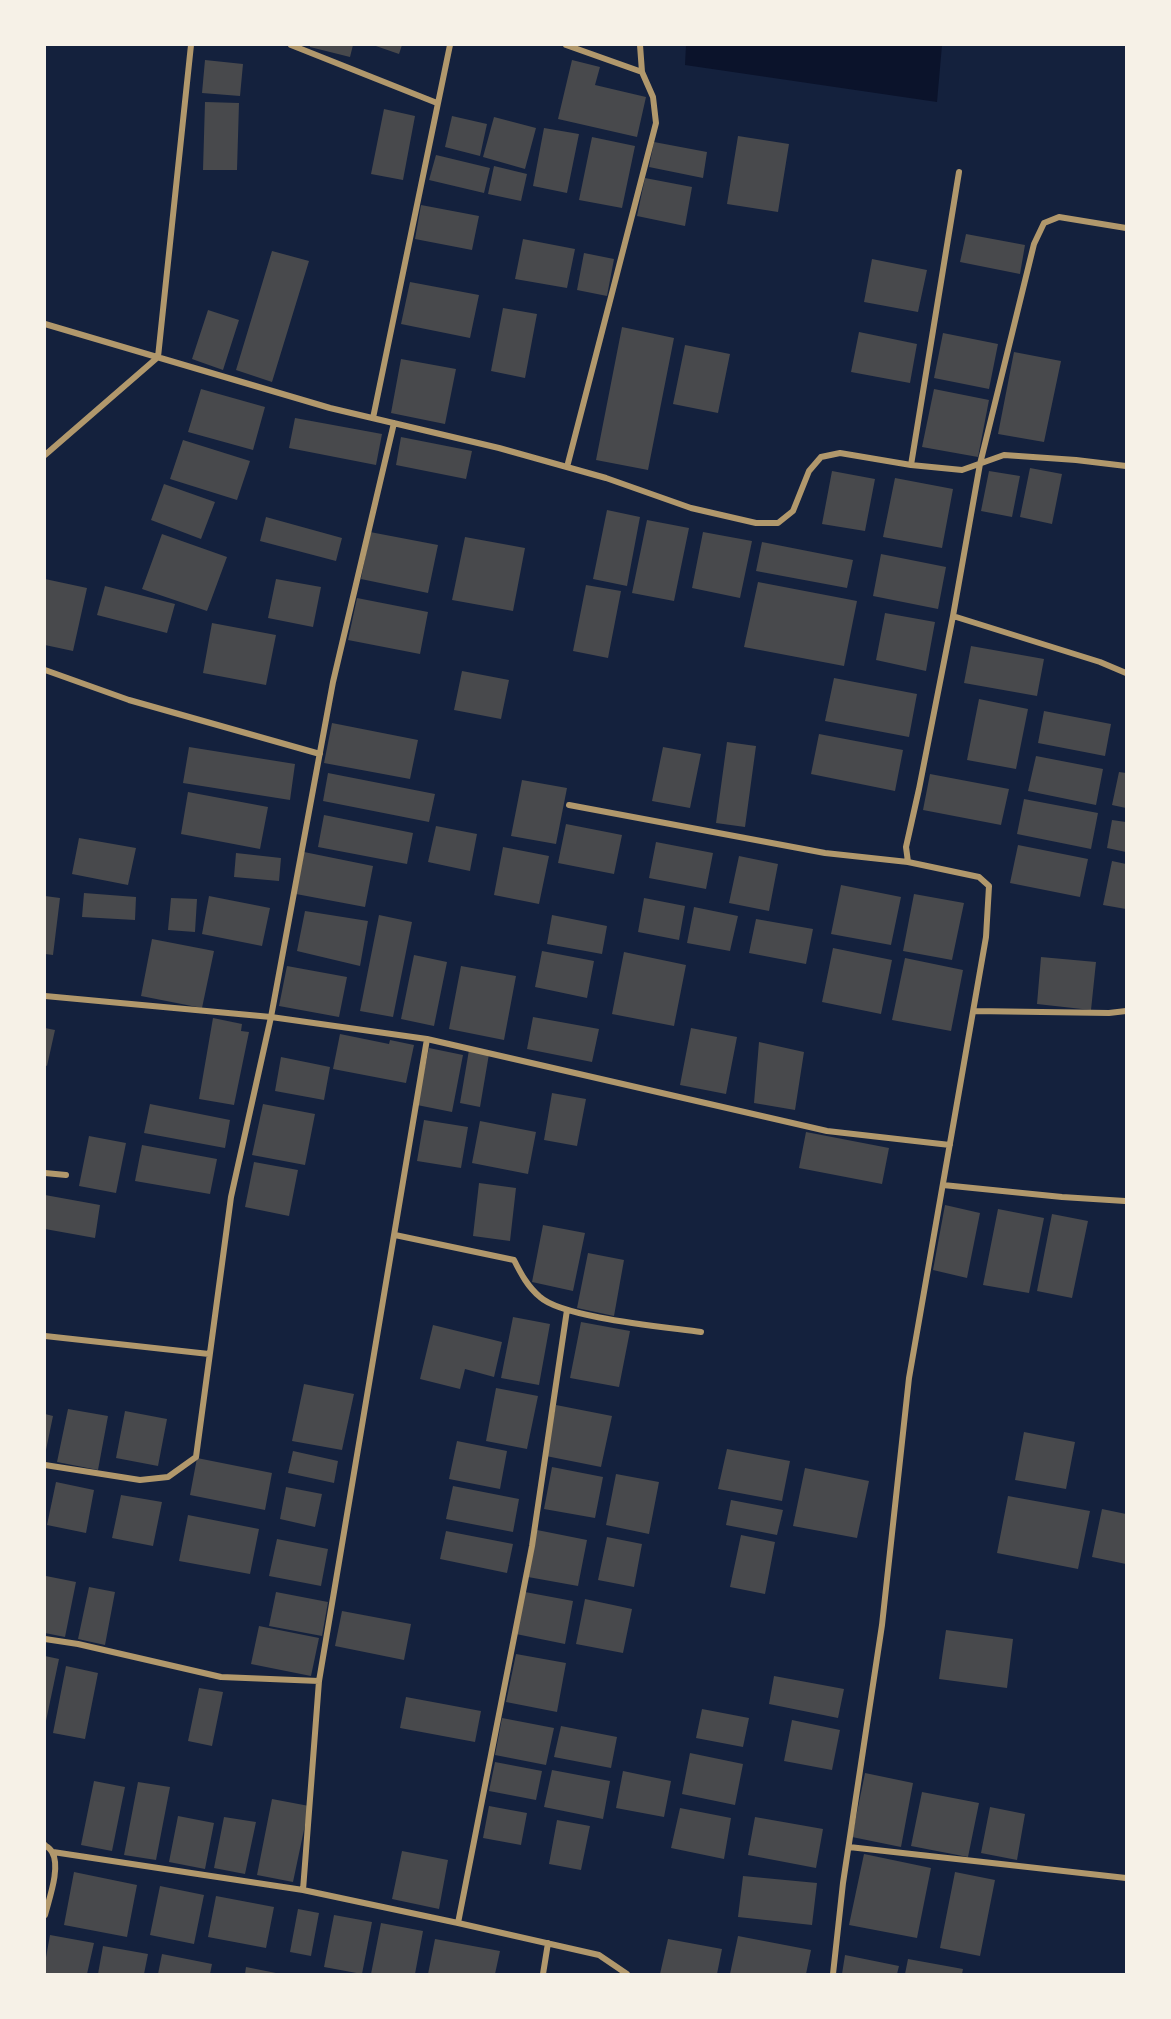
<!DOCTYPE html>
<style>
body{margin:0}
#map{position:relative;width:1171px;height:2019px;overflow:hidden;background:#14213d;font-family:"Times New Roman",serif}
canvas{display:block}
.frame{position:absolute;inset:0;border:46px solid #f6f1e7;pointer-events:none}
</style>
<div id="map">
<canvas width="1171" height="2019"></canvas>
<div class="frame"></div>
</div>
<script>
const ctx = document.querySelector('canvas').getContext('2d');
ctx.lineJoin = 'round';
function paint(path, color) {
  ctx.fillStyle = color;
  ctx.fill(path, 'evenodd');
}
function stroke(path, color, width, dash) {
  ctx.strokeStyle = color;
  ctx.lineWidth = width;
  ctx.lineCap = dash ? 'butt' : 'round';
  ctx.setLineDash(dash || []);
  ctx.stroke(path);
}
paint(new Path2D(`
 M686 45H942L937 102 685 65Z`), '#0b132b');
paint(new Path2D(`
 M310 45H353L350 57 310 47Z
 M373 45H402L399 54Z
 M205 60 243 64 240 96 202 93Z
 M572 60 600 67 595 85 646 97 637 137 558 119Z
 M205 102 239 103 237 170H203Z
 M384 109 415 116 403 180 371 174Z
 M452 116 487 124 480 156 445 147Z
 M494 117 536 128 525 169 483 157Z
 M544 128 579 134 567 193 533 186Z
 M738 136 789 144 778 212 727 204Z
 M592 137 635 146 622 208 579 200Z
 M654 142 707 152 703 178 649 167Z
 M436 155 490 168 484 193 429 180Z
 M494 166 527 174 521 201 488 194Z
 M645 178 692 187 685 226 637 216Z
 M421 205 479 216 472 250 415 239Z
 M966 234 1025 245 1020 274 960 262Z
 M523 239 575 249 567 288 515 279Z
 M272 251 309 261 272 382 236 370Z
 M584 253 614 259 607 296 577 290Z
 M872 259 927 270 918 312 864 302Z
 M410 282 479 295 470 338 401 324Z
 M503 308 537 314 525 378 491 371Z
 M208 310 239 320 223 370 192 359Z
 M622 327 674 338 648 470 596 460Z
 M859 332 917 344 910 383 851 372Z
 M943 333 998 344 989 389 934 378Z
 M685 345 730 354 718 413 673 404Z
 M1014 352 1061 361 1044 442 998 434Z
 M401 359 456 369 445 424 391 413Z
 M201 389 265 407 253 450 188 432Z
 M934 389 989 400 978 457 922 447Z
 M295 418 382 434 376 465 289 448Z
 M401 437 472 451 466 479 396 465Z
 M183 440 250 461 237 500 170 479Z
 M1030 468 1062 474 1052 524 1020 517Z
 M832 471 875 479 865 531 822 524Z
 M989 471 1020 476 1012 517 981 511Z
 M895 478 953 489 942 548 883 537Z
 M164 484 215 502 201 539 151 520Z
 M607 510 640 517 627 586 593 579Z
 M266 517 342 538 336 561 260 541Z
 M647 520 689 528 674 601 632 593Z
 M370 532 438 545 428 593 361 579Z
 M703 532 752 541 740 598 692 588Z
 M162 534 227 557 207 611 142 589Z
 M465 537 525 548 513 611 452 600Z
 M762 542 853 560 847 588 756 571Z
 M881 554 946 567 938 609 873 596Z
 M45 579 87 588 73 651 45 645Z
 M276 579 321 587 313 627 268 618Z
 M758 582 857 601 844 666 744 647Z
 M586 585 621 591 608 658 573 651Z
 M105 586 175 604 167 633 97 615Z
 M357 598 428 612 420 654 348 640Z
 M885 613 935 622 926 671 876 660Z
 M212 623 276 635 266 685 203 673Z
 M971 646 1044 659 1037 696 964 683Z
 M462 671 509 680 501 719 454 710Z
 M834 678 917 694 909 737 825 721Z
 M979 699 1028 709 1016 769 967 760Z
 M1044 711 1111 724 1105 756 1038 743Z
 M332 723 418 740 410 779 324 763Z
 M819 734 903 750 895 791 811 774Z
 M727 742 756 746 745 827 716 823Z
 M189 747 295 764 290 800 183 783Z
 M663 747 701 754 690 808 652 801Z
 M1036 756 1103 769 1096 805 1028 791Z
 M1119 772 1126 773V808L1112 805Z
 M328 773 435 794 429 822 323 801Z
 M930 774 1009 789 1001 825 923 810Z
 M522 780 567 788 556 844 511 836Z
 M188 792 268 807 260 849 181 834Z
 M1024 799 1098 813 1091 849 1017 834Z
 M324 815 413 833 407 864 318 847Z
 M1112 820 1126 822V852L1107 848Z
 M566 824 622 835 614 874 558 863Z
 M436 826 477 834 470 871 428 862Z
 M79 838 136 848 128 885 72 874Z
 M656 842 713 853 706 889 649 878Z
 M1018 845 1088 859 1080 897 1010 883Z
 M503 847 549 856 539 904 494 895Z
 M304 852 373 866 365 907 296 894Z
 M236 853 281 858 279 881 234 877Z
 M739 856 778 864 769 911 729 903Z
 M1112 861 1126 864V909L1103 905Z
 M841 885 901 897 891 945 831 934Z
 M84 893 136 897 135 920 82 917Z
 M914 894 964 903 952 960 903 951Z
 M45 896 60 898 53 955 45 954Z
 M209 896 270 908 262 946 202 934Z
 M171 898 197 899 195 932 168 930Z
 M644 898 685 906 679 940 638 932Z
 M694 907 738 916 730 951 687 943Z
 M305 911 368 921 360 966 297 951Z
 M379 915 412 922 393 1017 360 1011Z
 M552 915 607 926 602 954 547 944Z
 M756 919 813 929 806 964 749 953Z
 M152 939 214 951 202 1008 141 996Z
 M833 948 892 960 881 1014 822 1002Z
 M542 951 594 961 587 998 535 987Z
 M624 952 686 965 674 1026 612 1014Z
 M414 955 447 962 434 1026 401 1019Z
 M1041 957 1096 962 1091 1010 1037 1004Z
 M905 958 963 970 951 1031 892 1020Z
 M287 966 347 977 339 1017 279 1006Z
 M461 966 516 976 504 1040 449 1029Z
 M533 1017 599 1029 592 1062 527 1049Z
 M213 1018 242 1024 241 1031 249 1032 234 1105 199 1099Z
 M45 1028 55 1030 47 1066 45 1065Z
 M691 1028 737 1037 726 1094 680 1085Z
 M340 1034 389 1044 390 1040 414 1045 406 1083 333 1069Z
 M759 1042 804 1052 795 1110 754 1103Z
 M429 1048 463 1055 452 1112 417 1105Z
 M469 1050 489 1054 480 1107 460 1103Z
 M281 1057 330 1067 324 1100 275 1091Z
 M552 1093 586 1099 577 1146 544 1140Z
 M150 1104 230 1120 225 1148 144 1133Z
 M263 1104 315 1114 305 1165 252 1155Z
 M424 1120 468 1127 461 1168 417 1161Z
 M480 1121 536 1132 528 1174 472 1163Z
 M806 1132 889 1148 882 1184 799 1168Z
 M89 1136 126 1143 116 1193 79 1186Z
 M142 1145 217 1159 210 1194 135 1181Z
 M254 1162 298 1170 289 1216 245 1207Z
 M479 1183 516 1188 510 1241 473 1236Z
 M45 1195 100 1205 95 1238 45 1229Z
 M945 1205 980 1213 967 1278 933 1270Z
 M998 1209 1044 1218 1029 1293 983 1285Z
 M1052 1214 1088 1221 1072 1298 1037 1291Z
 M543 1225 585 1233 573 1291 532 1282Z
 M588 1253 624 1260 614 1316 577 1308Z
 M513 1317 550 1324 539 1385 501 1378Z
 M581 1322 630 1331 619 1387 570 1378Z
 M433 1325 502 1342 494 1377 465 1369 460 1389 420 1379Z
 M304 1384 354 1394 342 1450 292 1441Z
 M496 1388 538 1396 527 1449 486 1441Z
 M556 1405 612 1416 601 1467 546 1456Z
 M68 1409 108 1416 98 1470 57 1462Z
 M125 1411 167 1419 158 1466 116 1458Z
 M45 1414 53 1416 46 1450H45Z
 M1024 1432 1075 1442 1066 1489 1015 1480Z
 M457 1441 507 1451 500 1489 449 1479Z
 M727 1449 790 1461 782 1501 718 1489Z
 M293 1451 338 1461 334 1483 288 1473Z
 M197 1458 272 1473 265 1510 190 1495Z
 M552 1467 603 1477 595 1518 544 1509Z
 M805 1468 869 1481 857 1538 793 1526Z
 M616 1474 659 1482 649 1534 606 1525Z
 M56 1482 94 1490 86 1533 47 1525Z
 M453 1486 519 1499 513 1532 446 1519Z
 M286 1487 322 1494 315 1527 280 1519Z
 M121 1495 162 1502 153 1546 112 1538Z
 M1008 1496 1090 1511 1078 1569 997 1553Z
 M731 1500 783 1510 777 1535 726 1525Z
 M1102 1509 1126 1514V1564L1092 1557Z
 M188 1515 259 1529 250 1574 179 1561Z
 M537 1530 587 1540 578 1586 528 1577Z
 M446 1531 513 1544 507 1573 440 1559Z
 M741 1535 775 1542 765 1594 730 1587Z
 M607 1537 642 1544 634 1587 598 1580Z
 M277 1539 328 1549 321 1586 269 1576Z
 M46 1576 76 1582 65 1637 45 1633Z
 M89 1587 115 1592 105 1645 78 1639Z
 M276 1592 328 1602 322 1636 269 1626Z
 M525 1592 573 1601 565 1644 516 1634Z
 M585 1599 632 1609 623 1653 576 1644Z
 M342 1611 411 1624 404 1660 335 1646Z
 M259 1626 319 1638 311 1676 251 1664Z
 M946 1630 1013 1639 1007 1688 939 1679Z
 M516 1654 566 1663 557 1712 506 1702Z
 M45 1656 59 1659 46 1721H45Z
 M66 1666 98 1673 85 1739 53 1733Z
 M774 1676 844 1689 838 1718 769 1704Z
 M199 1688 223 1692 212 1746 188 1741Z
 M406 1697 481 1711 475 1742 400 1728Z
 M702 1709 749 1718 743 1747 696 1738Z
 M502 1718 554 1728 546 1765 495 1755Z
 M792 1720 840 1730 832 1770 784 1761Z
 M561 1726 617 1737 611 1768 554 1757Z
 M690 1753 743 1764 735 1805 682 1794Z
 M495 1762 542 1771 536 1800 489 1791Z
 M552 1770 610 1781 603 1819 544 1807Z
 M623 1771 671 1781 664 1817 616 1808Z
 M865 1773 913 1783 901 1847 852 1837Z
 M94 1781 125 1787 112 1851 81 1845Z
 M138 1782 170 1787 156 1860 124 1855Z
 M922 1792 979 1803 968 1857 911 1846Z
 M272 1799 309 1806 293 1882 257 1875Z
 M489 1806 527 1813 521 1845 483 1838Z
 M990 1807 1025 1814 1017 1860 981 1853Z
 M680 1808 731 1818 724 1859 671 1848Z
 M178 1816 214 1823 205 1869 169 1862Z
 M224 1817 256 1822 245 1874 214 1868Z
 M755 1817 823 1829 816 1868 748 1855Z
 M557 1820 590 1826 581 1870 549 1864Z
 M402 1851 448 1860 439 1909 392 1899Z
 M864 1854 931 1868 917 1938 849 1925Z
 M74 1872 137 1885 127 1937 64 1925Z
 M955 1872 995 1880 980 1956 940 1948Z
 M743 1876 817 1883 812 1925 738 1917Z
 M160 1886 204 1895 194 1944 150 1935Z
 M216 1896 274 1907 266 1948 208 1937Z
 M298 1909 319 1913 311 1956 290 1952Z
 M334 1915 372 1922 362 1974 324 1967Z
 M381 1923 423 1931 415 1974H371Z
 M50 1935 94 1943 87 1974H45V1963Z
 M738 1936 811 1950 806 1974H730Z
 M435 1939 500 1951 495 1974H428Z
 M668 1939 722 1949 717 1974H660Z
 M103 1946 148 1954 144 1974H98Z
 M162 1954 212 1964 210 1974H158Z
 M845 1955 899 1966 897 1974H842Z
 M908 1959 963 1969 962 1974H905Z
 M246 1967 276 1973V1974H245Z`), '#48494c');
stroke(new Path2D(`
 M291 45 437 103
 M566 45 642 72
 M45 324 330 408 499 448 606 478 691 508 756 523H778L793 511 809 471 821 457 840 453 911 465 962 470 1004 455 1076 460 1126 466
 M373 418 450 45
 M45 455 158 357 191 45
 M911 465 959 172
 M567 467 656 123 653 97 642 72 640 45
 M953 616 1100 662 1126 673
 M45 670 129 700 320 754
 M569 805 825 853 908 862
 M45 996 271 1017 427 1039 827 1131 950 1145
 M974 1011 1109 1013 1126 1011
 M45 1173 66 1175
 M943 1185 1062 1197 1125 1201
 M395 1235 514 1260C521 1274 528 1287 540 1297 563 1318 667 1327 701 1332
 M45 1336 209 1354
 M45 1465 140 1480 168 1477 196 1457 231 1197 271 1017 333 682 394 423
 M45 1639 78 1644 221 1677 319 1681
 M45 1845C47 1847 51 1849 52 1852 61 1867 49 1899 45 1915
 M849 1847 1126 1878
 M53 1852 303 1890 458 1923 599 1955 627 1974
 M303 1890 319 1681 427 1039
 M458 1923 532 1546 567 1310
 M543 1974 548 1943
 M833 1974 843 1883 882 1625 909 1378 986 937 989 886 979 877 908 862 906 847 919 789 953 616 980 464 1034 244 1044 223 1059 217 1126 228`), '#b1986c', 6);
</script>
